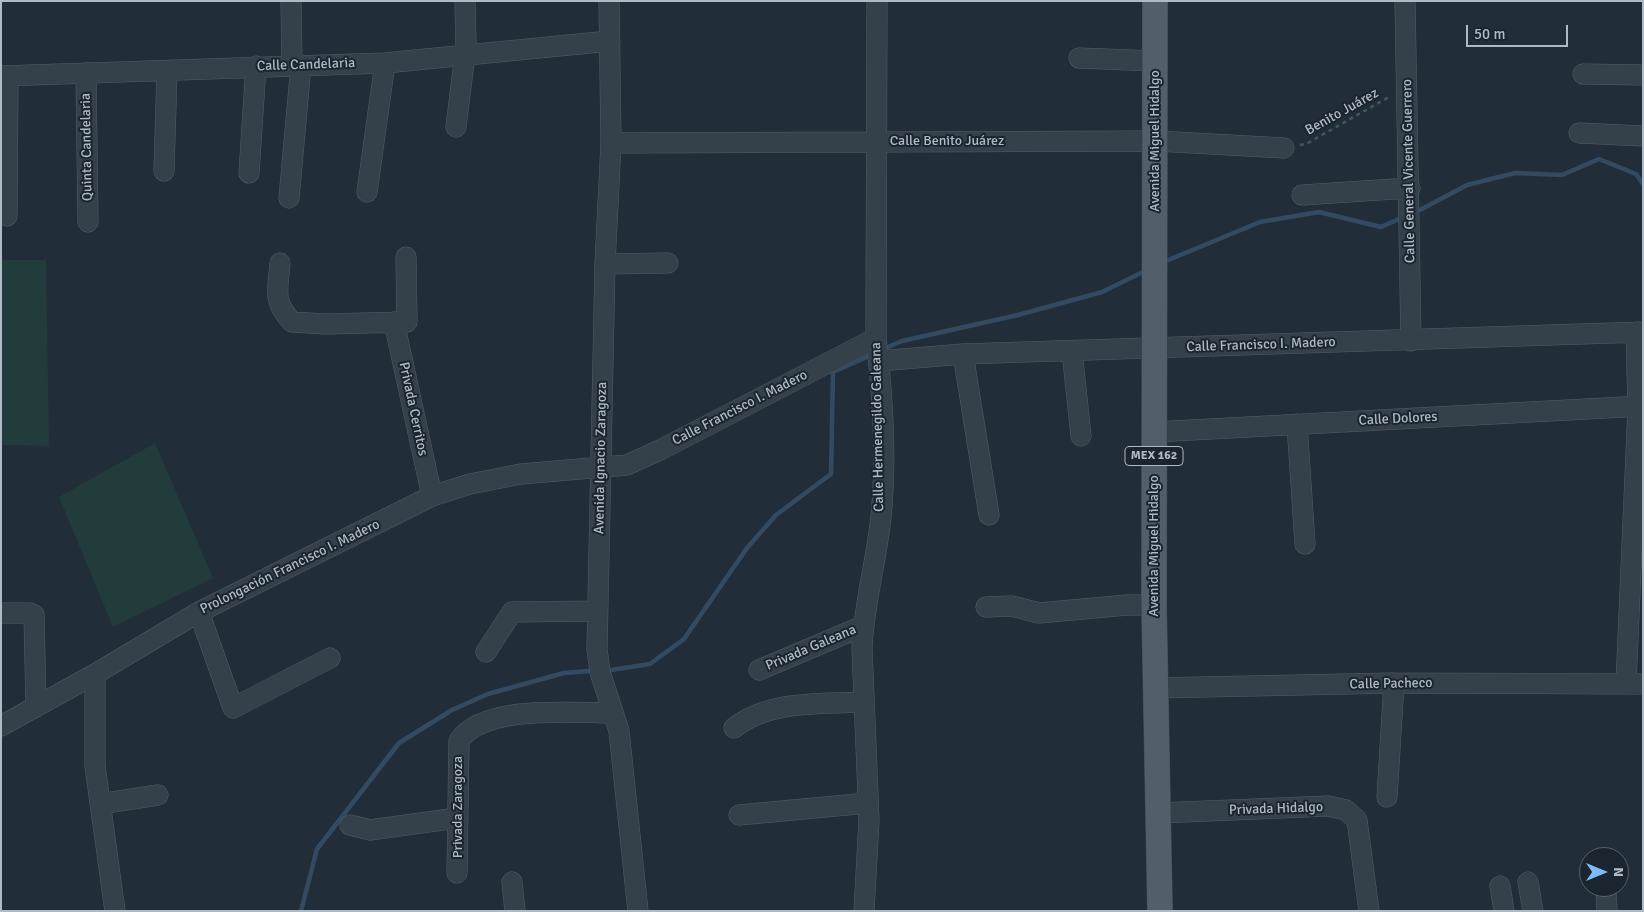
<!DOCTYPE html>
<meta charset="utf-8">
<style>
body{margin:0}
#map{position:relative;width:1644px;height:912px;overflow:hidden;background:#212e3a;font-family:Signika,sans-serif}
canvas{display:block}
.frame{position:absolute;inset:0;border:2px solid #afbac7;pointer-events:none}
.north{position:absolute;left:1579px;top:847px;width:50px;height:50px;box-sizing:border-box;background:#1a252f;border:1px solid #56616c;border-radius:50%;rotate:90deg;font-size:14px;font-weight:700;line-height:20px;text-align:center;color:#afbac7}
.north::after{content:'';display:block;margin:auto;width:18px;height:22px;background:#7fbbfb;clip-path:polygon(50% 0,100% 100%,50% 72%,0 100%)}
.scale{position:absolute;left:1466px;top:25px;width:102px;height:22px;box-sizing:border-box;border:2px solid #afbac7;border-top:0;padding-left:6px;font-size:15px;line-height:18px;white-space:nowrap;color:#afbac7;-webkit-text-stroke:4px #1a252f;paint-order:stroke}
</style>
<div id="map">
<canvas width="1644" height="912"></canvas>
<div class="frame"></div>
<div class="north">N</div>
<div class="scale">50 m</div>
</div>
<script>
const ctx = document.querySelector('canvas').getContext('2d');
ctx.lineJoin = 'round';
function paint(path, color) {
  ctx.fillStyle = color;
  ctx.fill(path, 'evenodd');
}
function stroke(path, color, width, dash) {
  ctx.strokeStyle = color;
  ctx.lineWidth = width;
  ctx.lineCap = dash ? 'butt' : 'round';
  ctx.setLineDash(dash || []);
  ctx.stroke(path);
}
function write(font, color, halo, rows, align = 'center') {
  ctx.font = font + ' Signika,sans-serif';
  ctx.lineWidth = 4;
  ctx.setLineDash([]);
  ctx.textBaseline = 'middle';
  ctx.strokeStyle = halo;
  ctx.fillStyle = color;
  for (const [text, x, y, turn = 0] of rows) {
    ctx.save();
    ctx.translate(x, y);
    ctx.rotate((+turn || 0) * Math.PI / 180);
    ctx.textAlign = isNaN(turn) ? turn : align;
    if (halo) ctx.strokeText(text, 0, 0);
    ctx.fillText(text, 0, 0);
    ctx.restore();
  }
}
paint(new Path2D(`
 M1 260H46L49 446 1 445Z
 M155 443 213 578 113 627 59 497Z`), '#223b3b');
stroke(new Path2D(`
 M1420 210 1467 185 1515 173 1562 175 1599 159 1636 174 1643 184
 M1166 261 1260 222 1319 212 1381 227 1399 219
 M888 347 902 341 1018 315 1102 292 1143 272
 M611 670 650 664 684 639 747 548 776 515 831 474 833 372 867 357
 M301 911 317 849 399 743 452 710 488 694 564 673 589 671`), '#334b62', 4.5);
const minor = new Path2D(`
 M291 1 292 65
 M609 1 611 143 605 264 597 649 600 672 619 731 638 911
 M1405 1 1411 341
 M1079 58 1155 61
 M86 73 88 222
 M1583 74 1643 75
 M1 76 385 63 610 41
 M456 127 466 46 465 1
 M1579 133 1643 136
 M611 143 1156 141 1284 148
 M164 171 167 71
 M249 173 256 66
 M367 192 385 63
 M1302 195 1410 188
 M289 198 301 65
 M7 216 8 76
 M280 263C278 290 272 301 292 322L325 324 407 322 406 257
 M605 264 668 263
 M394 322 432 496
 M1072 351 1081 436
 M963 354 989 515
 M879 361 963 354 1643 332
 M1297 424 1305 544
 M1154 432 1643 406
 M986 607 1012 606 1039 613 1127 605H1154
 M199 612 233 708 330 658
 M1 613H30L34 615 36 707
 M486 652 512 612 597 611
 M759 670 863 626
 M95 674V766L115 911
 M1626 684 1638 407 1636 332
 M1156 688 1394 683 1643 684
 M1 726 95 674 199 612 432 496 470 484 521 474 627 465 662 449 876 338
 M734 728C769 700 821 704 863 702
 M1387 797 1394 683
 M100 804 158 795
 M1159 813 1328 806 1346 810 1357 820 1369 911
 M739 815 868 803
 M350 825 370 830 457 818
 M457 873 459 741C483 704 572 713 612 713
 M512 882 515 911
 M1528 882 1533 911
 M1500 886 1504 911
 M1606 887 1607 911
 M864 911 869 820 862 648C864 600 879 553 882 505 886 454 882 389 876 338L877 1`);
const major = new Path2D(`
 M1155 1 1154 605 1160 911`);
stroke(minor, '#525d68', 21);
stroke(major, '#3e4954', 26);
stroke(new Path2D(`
 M1300 145 1306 144 1389 97`), '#405858', 2.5, [4, 4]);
stroke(minor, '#34404a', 20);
stroke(major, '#525f6b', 25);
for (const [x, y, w] of [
 [1154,456,58]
]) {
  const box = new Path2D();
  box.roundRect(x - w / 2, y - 9.5, w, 19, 4);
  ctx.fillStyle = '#1a252f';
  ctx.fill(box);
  stroke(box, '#afbac7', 1);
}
write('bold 12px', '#afbac7', null, [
 ["MEX 162",1154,456]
]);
write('14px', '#afbac7', '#1a252f', [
 ["Calle Candelaria",306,65,-2],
 ["Benito Juárez",1342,112,-29],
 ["Calle Benito Juárez",947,141],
 ["Avenida Miguel Hidalgo",1155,141,-90],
 ["Quinta Candelaria",87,147,-91],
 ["Calle General Vicente Guerrero",1409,171,-91],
 ["Calle Francisco I. Madero",1261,345,-2],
 ["Calle Francisco I. Madero",740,408,-27],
 ["Privada Cerritos",413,409,78],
 ["Calle Dolores",1398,419,-3],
 ["Calle Hermenegildo Galeana",878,427,-91],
 ["Avenida Ignacio Zaragoza",601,458,-89],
 ["Avenida Miguel Hidalgo",1154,546,-90],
 ["Prolongación Francisco I. Madero",290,567,-26],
 ["Privada Galeana",811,648,-23],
 ["Calle Pacheco",1391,684,-1],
 ["Privada Zaragoza",458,807,-90],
 ["Privada Hidalgo",1276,809,-2]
]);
</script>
